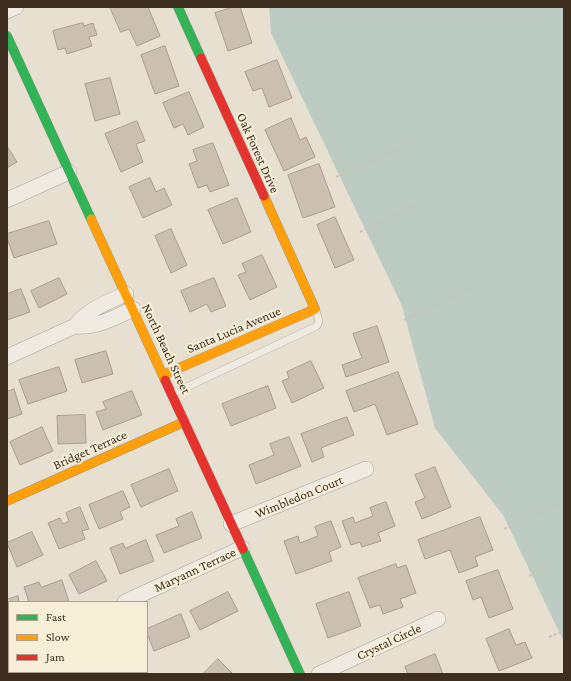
<!DOCTYPE html>
<style>
body{margin:0}
#map{position:relative;width:571px;height:681px;overflow:hidden;background:#e7e0d1;font-family:"Crimson Pro",serif}
canvas{display:block}
.frame{position:absolute;inset:0;border:8px solid #3d2e20;pointer-events:none}
.legend{position:absolute;left:8px;top:601px;width:140px;height:72px;box-sizing:border-box;background:#f7eed8;border:1px solid #ada18e;margin:0;padding:5px 7px;list-style:none;font-size:12px;color:#3d2e20}
.legend li{display:flex;align-items:center;gap:8px;height:20px}
.legend b{width:20px;border:1px solid #ada18e}
</style>
<div id="map">
<canvas width="571" height="681"></canvas>
<div class="frame"></div>
<ul class="legend">
<li><b style="height:5px;background:#30b455"></b>Fast</li>
<li><b style="height:5px;background:#ff9f0a"></b>Slow</li>
<li><b style="height:5px;background:#e5322d"></b>Jam</li>
</ul>
</div>
<script>
const ctx = document.querySelector('canvas').getContext('2d');
ctx.lineJoin = 'round';
function paint(path, color) {
  ctx.fillStyle = color;
  ctx.fill(path, 'evenodd');
}
function stroke(path, color, width, dash) {
  ctx.strokeStyle = color;
  ctx.lineWidth = width;
  ctx.lineCap = dash ? 'butt' : 'round';
  ctx.setLineDash(dash || []);
  ctx.stroke(path);
}
function write(font, color, halo, rows, align = 'center') {
  ctx.font = font + ' "Crimson Pro",serif';
  ctx.lineWidth = 4;
  ctx.setLineDash([]);
  ctx.textBaseline = 'middle';
  ctx.strokeStyle = halo;
  ctx.fillStyle = color;
  for (const [text, x, y, turn = 0] of rows) {
    ctx.save();
    ctx.translate(x, y);
    ctx.rotate((+turn || 0) * Math.PI / 180);
    ctx.textAlign = isNaN(turn) ? turn : align;
    if (halo) ctx.strokeText(text, 0, 0);
    ctx.fillText(text, 0, 0);
    ctx.restore();
  }
}
paint(new Path2D(`
 M269 7H564V642L503 515 435 428 402 306 271 33Z`), '#bcccc2');
const building = new Path2D(`
 M110 7H148L160 36 137 46 129 29 121 32Z
 M233 7H240L252 43 228 51 215 13Z
 M83 23 84 26 93 23 97 35 89 37 92 46 67 54 65 48 58 50 53 31Z
 M165 46 179 86 155 94 141 55Z
 M277 60 292 98 269 107 262 88 253 91 245 72Z
 M110 78 120 114 95 121 85 84Z
 M189 92 204 127 188 135 183 124 174 128 163 103Z
 M291 118 300 140 306 137 315 157 284 171 265 130Z
 M137 121 145 141 136 144 143 162 121 172 105 134Z
 M213 143 229 185 210 192 207 185 198 188 189 164 197 161 193 150Z
 M7 146 17 162 7 168Z
 M319 164 335 207 303 218 288 175Z
 M150 178 156 192 164 188 172 205 143 218 129 187Z
 M237 198 251 232 223 244 208 210Z
 M335 217 354 260 335 268 317 225Z
 M49 221 57 244 14 258 7 238V234Z
 M171 229 187 265 171 273 155 236Z
 M262 255 277 287 250 300 238 275 246 272 242 264Z
 M59 278 67 294 39 308 31 291Z
 M214 278 226 306 211 312 207 304 190 312 181 291Z
 M21 289 30 312 7 320V294Z
 M377 326 389 362 346 377 342 365 362 358 353 334Z
 M106 351 113 374 82 383 75 360Z
 M311 361 324 388 292 403 282 381 289 378 287 372Z
 M59 367 67 391 28 404 19 380Z
 M398 372 418 424 387 435 375 404 354 412 346 391Z
 M268 386 276 408 231 426 222 404Z
 M14 389 22 414 7 419V392Z
 M132 391 142 415 103 430 96 412 106 409 103 402Z
 M85 415 86 443 58 444 57 416Z
 M347 417 354 435 321 448 324 457 312 462 301 434Z
 M42 427 53 451 20 465 10 442Z
 M289 437 301 466 256 484 249 465 274 455 270 444Z
 M435 467 451 507 422 519 415 502 425 498 415 475Z
 M169 469 178 491 141 507 131 485Z
 M123 491 130 507 120 512 123 519 99 529 89 505Z
 M386 502 395 526 378 533 381 541 362 547 360 542 351 545 342 521 353 517 355 523 373 516 370 508Z
 M80 507 89 529 82 531 85 539 59 549 48 523 60 518 63 524 69 521 66 513Z
 M192 512 202 538 164 553 156 535 179 526 176 519Z
 M480 517 493 550 475 557 478 566 459 573 450 550 425 559 418 540Z
 M331 521 341 547 329 552 332 561 296 574 284 541 298 536 300 543 318 536 315 527Z
 M32 532 43 555 17 567 7 543Z
 M146 540 154 561 120 574 110 548 123 543 125 548Z
 M96 561 107 581 79 594 69 575Z
 M396 564 397 568 406 565 416 593 400 599 403 607 383 614 380 605 370 608 358 578Z
 M498 570 513 609 489 618 481 597 473 600 466 581Z
 M62 580 69 602H29L24 587 39 582 41 587Z
 M228 592 238 611 200 630 190 611Z
 M349 592 361 626 328 638 316 604Z
 M18 596 19 602H9V620H7V600Z
 M181 614 190 637 154 651 147 633V629Z
 M509 629 516 645 525 642 532 658 499 671 486 639Z
 M435 654 443 674H408L405 667Z
 M218 659 233 674H203Z
 M61 672H102V674H62Z`);
paint(building, '#cbbfb2');
stroke(building, '#a89c90', 1);
const lane = new Path2D(`
 M174 393 317 326 319 321 316 311`);
const street = new Path2D(`
 M7 11 16 7
 M7 200 69 172
 M126 294C108 302 88 309 75 326 96 328 114 318 133 309
 M7 357 75 326
 M231 524 366 469
 M125 602 242 548
 M319 674 438 619`);
const fast = new Path2D(`
 M178 7 201 58
 M7 36 91 219
 M243 549 300 674`);
const slow = new Path2D(`
 M91 219 165 380
 M163 375 315 309 264 196
 M7 501 184 422`);
const jam = new Path2D(`
 M201 58 264 196
 M165 380 243 549`);
stroke(lane, '#ada599', 8);
stroke(street, '#ada599', 16);
stroke(fast, '#9c958a', 10);
stroke(slow, '#9c958a', 10);
stroke(jam, '#9c958a', 10);
stroke(new Path2D(`
 M336 177 424 137
 M360 232 413 206
 M404 320 470 288
 M504 529 559 504
 M529 576 543 569
 M549 637 564 631`), '#c8c2b9', 2, [3, 2]);
stroke(lane, '#efebe3', 7);
stroke(street, '#efebe3', 15);
stroke(fast, '#30b455', 9);
stroke(slow, '#ff9f0a', 9);
stroke(jam, '#e5322d', 9);
write('13px', '#3d2e20', '#f7eed8', [
 ["Oak Forest Drive",258,153,66],
 ["Santa Lucia Avenue",234,330,-23],
 ["North Beach Street",166,349,65],
 ["Bridget Terrace",90,450,-24],
 ["Wimbledon Court",299,497,-22],
 ["Maryann Terrace",195,570,-25],
 ["Crystal Circle",389,642,-25]
]);
</script>
